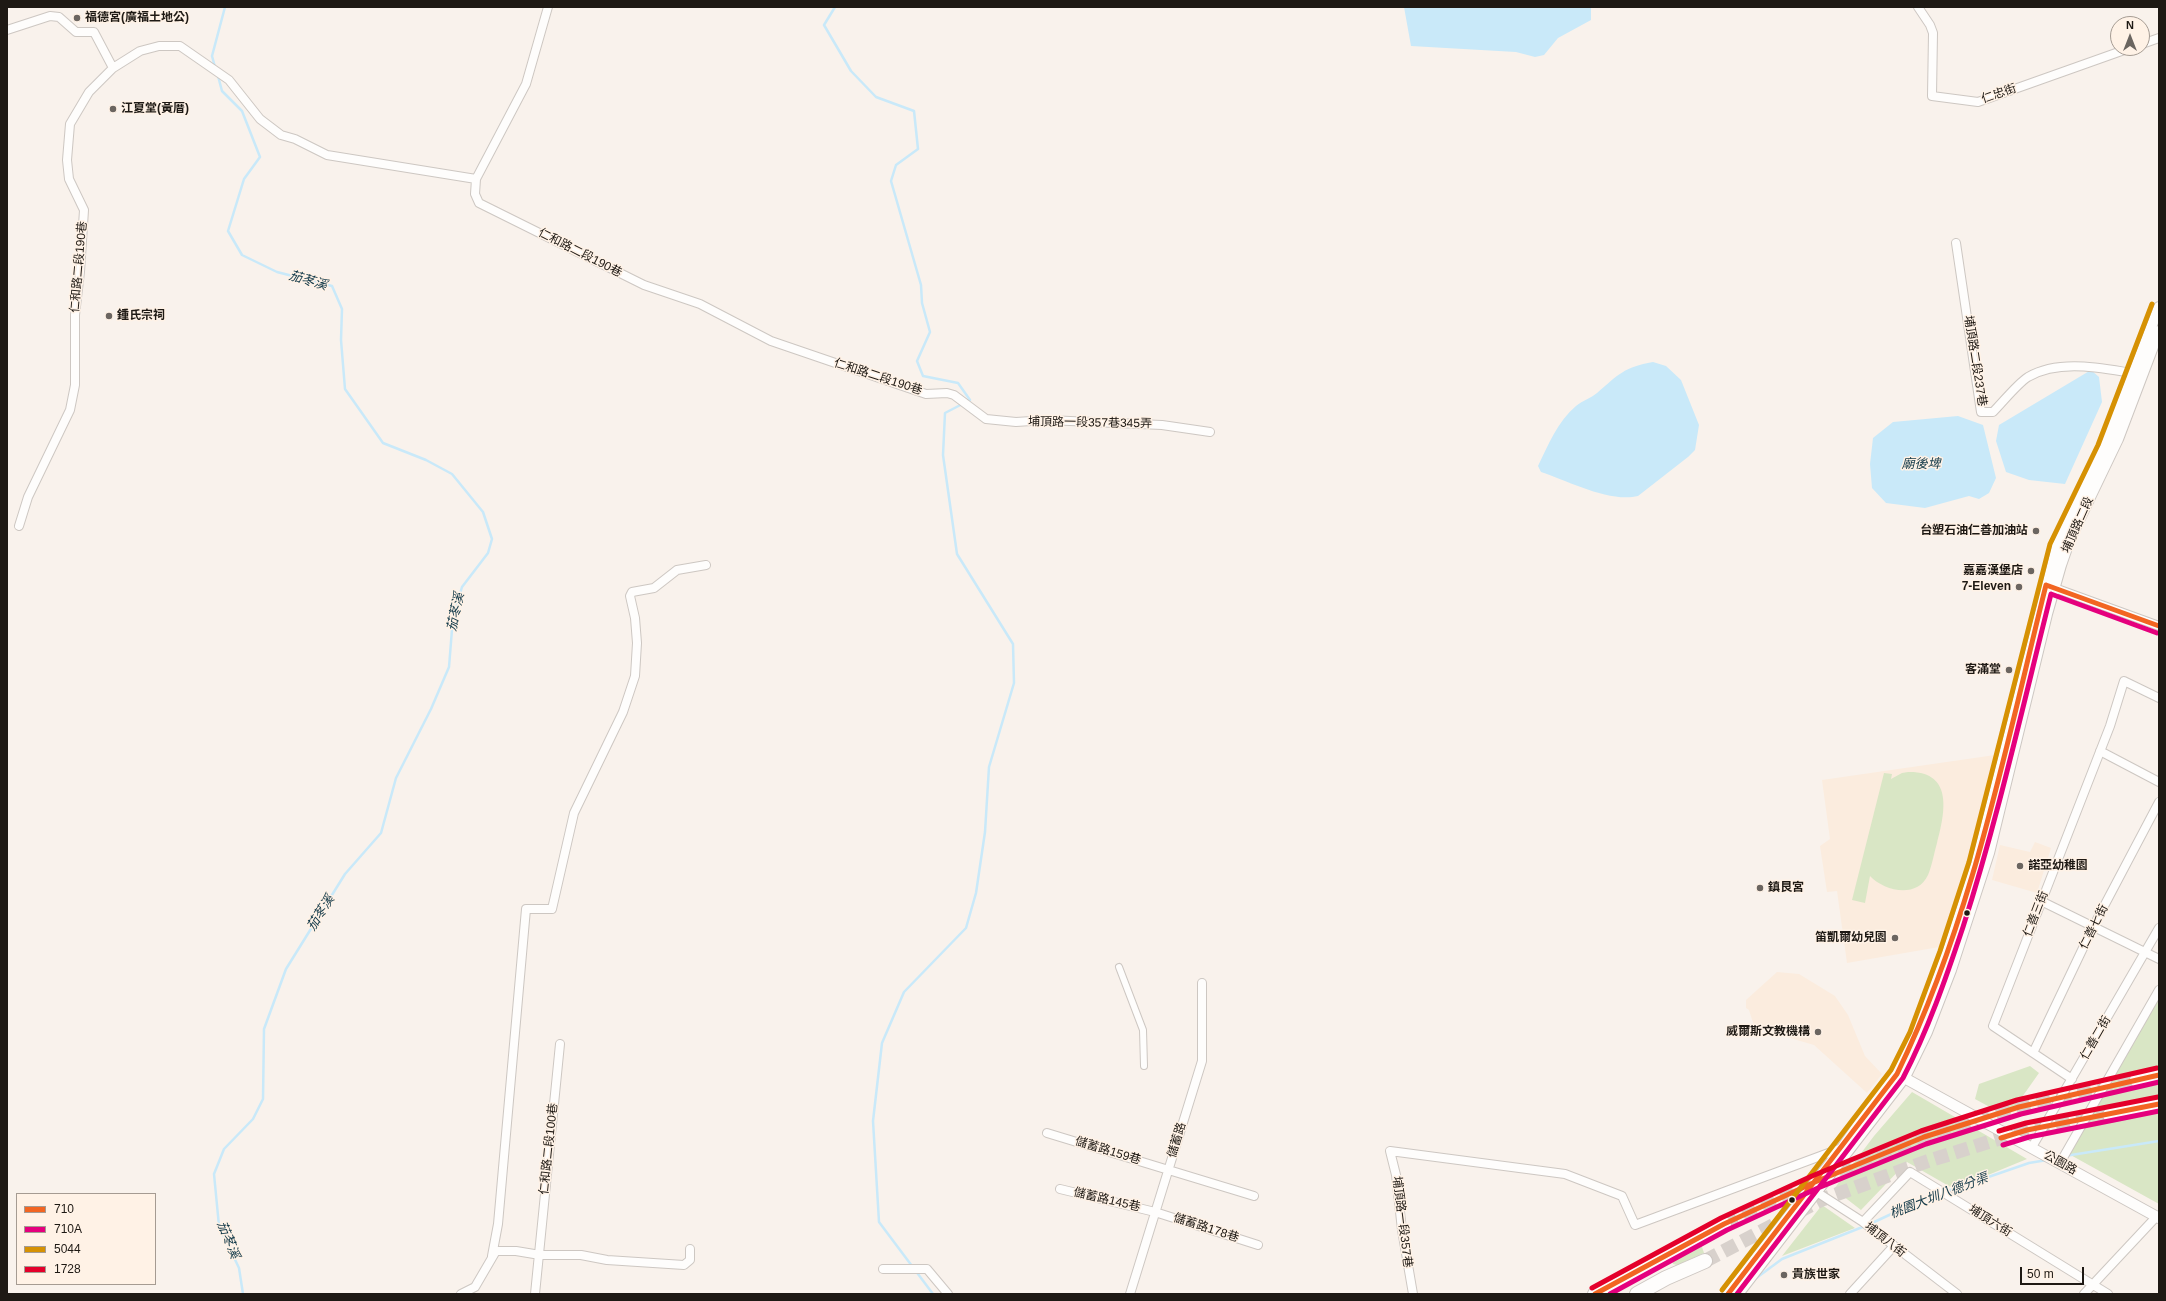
<!DOCTYPE html>
<meta charset="utf-8">
<style>
body{margin:0}
#map{position:relative;width:2166px;height:1301px;overflow:hidden;background:#f9f2ec;font-family:Helvetica,sans-serif}
canvas{display:block}
.frame{position:absolute;inset:0;border:8px solid #1e1914;pointer-events:none}
.legend{position:absolute;left:16px;top:1193px;width:140px;height:92px;box-sizing:border-box;background:#fff2e6;border:1px solid #a59b92;margin:0;padding:5px 7px;list-style:none;font-size:12px;color:#1e1914}
.legend li{display:flex;align-items:center;gap:8px;height:20px}
.legend b{width:20px;border:1px solid #a59b92}
.north{position:absolute;left:2110px;top:16px;width:40px;height:40px;box-sizing:border-box;background:#fff2e6;border:1px solid #a59b92;border-radius:50%;rotate:0deg;font-size:11px;font-weight:700;line-height:16px;text-align:center;color:#1e1914}
.north::after{content:'';display:block;margin:auto;width:14px;height:18px;background:#6b6560;clip-path:polygon(50% 0,100% 100%,50% 72%,0 100%)}
.scale{position:absolute;left:2020px;top:1267px;width:64px;height:18px;box-sizing:border-box;border:2px solid #1e1914;border-top:0;padding-left:5px;font-size:12px;line-height:14px;white-space:nowrap;color:#1e1914;-webkit-text-stroke:3px #fff2e6;paint-order:stroke}
</style>
<div id="map">
<canvas width="2166" height="1301"></canvas>
<div class="frame"></div>
<ul class="legend">
<li><b style="height:5px;background:#f26522"></b>710</li>
<li><b style="height:5px;background:#e5007d"></b>710A</li>
<li><b style="height:5px;background:#d69103"></b>5044</li>
<li><b style="height:5px;background:#e4002b"></b>1728</li>
</ul>
<div class="north">N</div>
<div class="scale">50 m</div>
</div>
<script>
const ctx = document.querySelector('canvas').getContext('2d');
ctx.lineJoin = 'round';
function paint(path, color) {
  ctx.fillStyle = color;
  ctx.fill(path, 'evenodd');
}
function stroke(path, color, width, dash) {
  ctx.strokeStyle = color;
  ctx.lineWidth = width;
  ctx.lineCap = dash ? 'butt' : 'round';
  ctx.setLineDash(dash || []);
  ctx.stroke(path);
}
function write(font, color, halo, rows, align = 'center') {
  ctx.font = font + ' Helvetica,"Noto Sans TC",sans-serif';
  ctx.lineWidth = 3;
  ctx.setLineDash([]);
  ctx.textBaseline = 'middle';
  ctx.strokeStyle = halo;
  ctx.fillStyle = color;
  for (const [text, x, y, turn = 0] of rows) {
    ctx.save();
    ctx.translate(x, y);
    ctx.rotate((+turn || 0) * Math.PI / 180);
    ctx.textAlign = isNaN(turn) ? turn : align;
    if (halo) ctx.strokeText(text, 0, 0);
    ctx.fillText(text, 0, 0);
    ctx.restore();
  }
}
paint(new Path2D(`
 M1995 755 1945 946 1847 963 1837 891 1827 892 1820 846 1830 839 1822 780Z
 M2035 842 2051 848 2037 893 1992 880 2000 845 2030 852Z
 M1777 972 1799 974 1835 996 1848 1015 1865 1056 1882 1074 1867 1093 1814 1045 1790 1038 1770 1027 1754 1026 1749 1010 1746 1008V1000Z`), '#fbecde');
paint(new Path2D(`
 M1908 772C1954 771 1945 813 1937 843 1934 853 1932 866 1928 875 1917 899 1884 891 1870 876L1865 903 1852 900 1884 773 1892 774 1891 779 1902 773Z
 M2159 999V1204L2067 1153Z
 M2030 1066 2039 1073 2008 1117 1975 1099 1979 1084Z
 M1912 1092 2027 1159 1954 1189 1907 1162 1861 1210 1834 1189 1874 1136Z
 M1822 1205 1855 1228 1782 1256Z
 M1701 1244 1704 1253 1677 1265 1673 1264 1672 1259Z`), '#d9e6c5');
paint(new Path2D(`
 M1404 7H1591V20L1558 38 1544 55 1535 57 1516 52 1411 46Z
 M1653 362 1666 366 1681 380 1699 425 1695 450 1688 457 1638 496C1610 503 1568 481 1541 472L1538 466C1548 445 1558 421 1576 406 1582 401 1591 398 1597 393 1618 375 1624 367 1653 362Z
 M2091 370 2099 377 2102 402 2065 484 2029 480 2006 472 1996 441 1999 425Z
 M1958 416 1983 425 1996 478 1989 493 1979 499 1969 496 1925 508 1886 503 1872 488 1870 464 1873 438 1893 422Z`), '#c9e9f9');
stroke(new Path2D(`
 M835 7 824 25 851 71 876 97 914 111 918 149 896 165 891 181 921 285 922 303 930 332 917 361 923 376 958 383 970 400 945 413 943 455 957 554 1013 644 1014 683 989 767 985 832 976 893 966 928 904 992 882 1043 873 1121 879 1222 912 1266
 M215 67 212 56 225 7
 M218 76 222 91 242 111 260 157 244 179 228 231 242 255 277 272 332 286 342 309 341 340 345 389 383 443 426 460 452 474 483 512 492 539 488 553 462 587 453 617 449 667 431 709 396 778 381 833 345 874 286 969 264 1029 263 1099 253 1119 224 1149 214 1174 219 1226 239 1268 243 1294
 M2065 1156 2159 1141
 M1945 1192 2029 1163 2047 1160
 M1870 1224 1919 1201 1940 1194
 M915 1270 933 1294
 M1755 1279 1782 1259 1865 1226`), '#c9e9f9', 2.5);
stroke(new Path2D(`
 M1724 1224C1790 1194 1855 1162 1924 1137 1993 1111 2065 1096 2137 1080
 M1705 1261 1821 1200 1928 1161 2027 1130 2110 1115`), '#d8d1cc', 14, [14, 7]);
const pedestrian = new Path2D(`
 M1119 967 1143 1030 1144 1066`);
const minor = new Path2D(`
 M548 7 526 84 476 179 475 194 479 203 644 285 700 304 771 341 926 394 947 393 954 395 986 419 1016 422 1047 420 1162 425 1210 432
 M1918 7 1930 25 1933 33 1932 96 1978 102 2130 48
 M7 30 50 16 59 17 76 32H94L113 68
 M2142 44 2159 38
 M1956 243 1981 412H1993C2003 402 2017 384 2028 377 2059 359 2100 368 2132 373
 M19 526 28 497 70 410 75 385V315L80 272 84 210 69 179 67 160 70 124 89 92 113 68 140 51 159 46H180L229 80 260 119 281 135 295 139 327 155 476 179
 M2049 586 2159 626
 M2100 751 2159 782
 M2041 901 2159 959
 M2033 1053 2093 927 2159 802
 M2072 1079 1993 1026 2110 726 2124 681 2159 698
 M1047 1133 1254 1196
 M2032 1147 2159 928
 M2060 1163 2159 990
 M1060 1189 1155 1212 1258 1245
 M1812 1189 1863 1222 1957 1294
 M1863 1222 1910 1172 2108 1294
 M492 1256 498 1224 526 909H552L574 813 623 712 635 676 637 643 635 618 630 596 632 592 654 588 677 570 706 565
 M883 1269H927L948 1294
 M461 1294 475 1287 496 1251H516L540 1255H581L607 1260 684 1265 690 1260V1249
 M535 1294 560 1044
 M1130 1294 1202 1061V983
 M1413 1294 1402 1230 1396 1175 1390 1151 1565 1174 1622 1196 1635 1225 1842 1148
 M1850 1294 1893 1247
 M2084 1294 2157 1216`);
const tertiary = new Path2D(`
 M1899 1075 2159 1218
 M1728 1294 1842 1148 1879 1095 1897 1074 1916 1035 1947 953 1976 864 2057 546 2104 448 2159 307
 M1738 1294 1905 1077 1927 1032 1951 970 1989 853 2047 614 2061 565 2070 539 2118 439 2159 331`);
const motorway = new Path2D(`
 M2137 1080 2159 1075
 M2110 1115 2159 1104
 M1595 1294 1724 1224
 M1637 1294 1666 1278 1705 1261`);
stroke(pedestrian, '#cdc7c2', 8);
stroke(minor, '#cdc7c2', 10);
stroke(tertiary, '#cdc7c2', 12);
stroke(motorway, '#cdc7c2', 16);
stroke(pedestrian, '#fefdfc', 6);
stroke(minor, '#fefdfc', 8);
stroke(tertiary, '#fefdfc', 10);
stroke(motorway, '#fefdfc', 14);
stroke(new Path2D(`
 M2001 1138 2027 1130 2159 1104
 M1595 1294 1724 1224 1815 1182 1924 1137 2019 1107 2159 1075
 M1728 1294 1897 1074C1972 920 2005 750 2046 585L2159 626`), '#f26522', 5);
stroke(new Path2D(`
 M2003 1145 2029 1137 2159 1111
 M1610 1294 1727 1230 1818 1188 1926 1144 2021 1114 2159 1082
 M1737 1294 1903 1078C1928 1030 1946 978 1963 927 1998 818 2023 705 2051 594L2157 633`), '#e5007d', 5);
stroke(new Path2D(`
 M1722 1290 1891 1070 1910 1032 1940 951 1969 862 2050 544 2098 445 2152 304`), '#d69103', 5);
stroke(new Path2D(`
 M1999 1131 2026 1123 2158 1097
 M1592 1288 1721 1218 1812 1176 1921 1131 2017 1100 2157 1068`), '#e4002b', 5);
for (const [x, y, r, color] of [
 [77,18,4,"#6b6560"],
 [113,109,4,"#6b6560"],
 [109,316,4,"#6b6560"],
 [2036,531,4,"#6b6560"],
 [2031,571,4,"#6b6560"],
 [2019,587,4,"#6b6560"],
 [2009,670,4,"#6b6560"],
 [2020,866,4,"#6b6560"],
 [1760,888,4,"#6b6560"],
 [1967,913,3.5,"#1e1914"],
 [1895,938,4,"#6b6560"],
 [1818,1032,4,"#6b6560"],
 [1792,1200,3.5,"#1e1914"],
 [1784,1275,4,"#6b6560"]
]) {
  const dot = new Path2D();
  dot.arc(x, y, r, 0, 2 * Math.PI);
  ctx.fillStyle = color;
  ctx.fill(dot);
  stroke(dot, '#fff2e6', 1.5);
}
write('bold 12px', '#1e1914', '#fff2e6', [
 ["福德宮(廣福土地公)",85,18],
 ["江夏堂(黃厝)",121,109],
 ["鍾氏宗祠",117,316],
 ["台塑石油仁善加油站",2028,531,"right"],
 ["嘉嘉漢堡店",2023,571,"right"],
 ["7-Eleven",2011,587,"right"],
 ["客滿堂",2001,670,"right"],
 ["諾亞幼稚園",2028,866],
 ["鎮艮宮",1768,888],
 ["笛凱爾幼兒園",1887,938,"right"],
 ["威爾斯文教機構",1810,1032,"right"],
 ["貴族世家",1792,1275]
], 'left');
write('12px', '#1e1914', '#fff2e6', [
 ["仁忠街",1999,94,-19],
 ["仁和路二段190巷",580,253,27],
 ["仁和路二段190巷",79,267,-85],
 ["埔頂路二段237巷",1975,361,81],
 ["仁和路二段190巷",878,377,18],
 ["埔頂路一段357巷345弄",1090,423,1],
 ["埔頂路二段",2078,525,-66],
 ["仁善三街",2036,914,-69],
 ["仁善七街",2094,927,-63],
 ["仁善二街",2096,1038,-60],
 ["儲蓄路",1177,1140,-73],
 ["仁和路二段100巷",549,1149,-84],
 ["儲蓄路159巷",1108,1151,17],
 ["公園路",2060,1163,29],
 ["儲蓄路145巷",1107,1200,13],
 ["埔頂六街",1990,1221,32],
 ["埔頂路一段357巷",1402,1222,83],
 ["儲蓄路178巷",1206,1228,18],
 ["埔頂八街",1885,1240,38]
]);
write('italic 13px', '#123949', '#fff2e6', [
 ["茄苳溪",308,281,16],
 ["廟後埤",1921,464],
 ["茄苳溪",456,612,-78],
 ["茄苳溪",321,913,-58],
 ["桃園大圳八德分渠",1939,1196,-21],
 ["茄苳溪",228,1240,68]
]);
</script>
